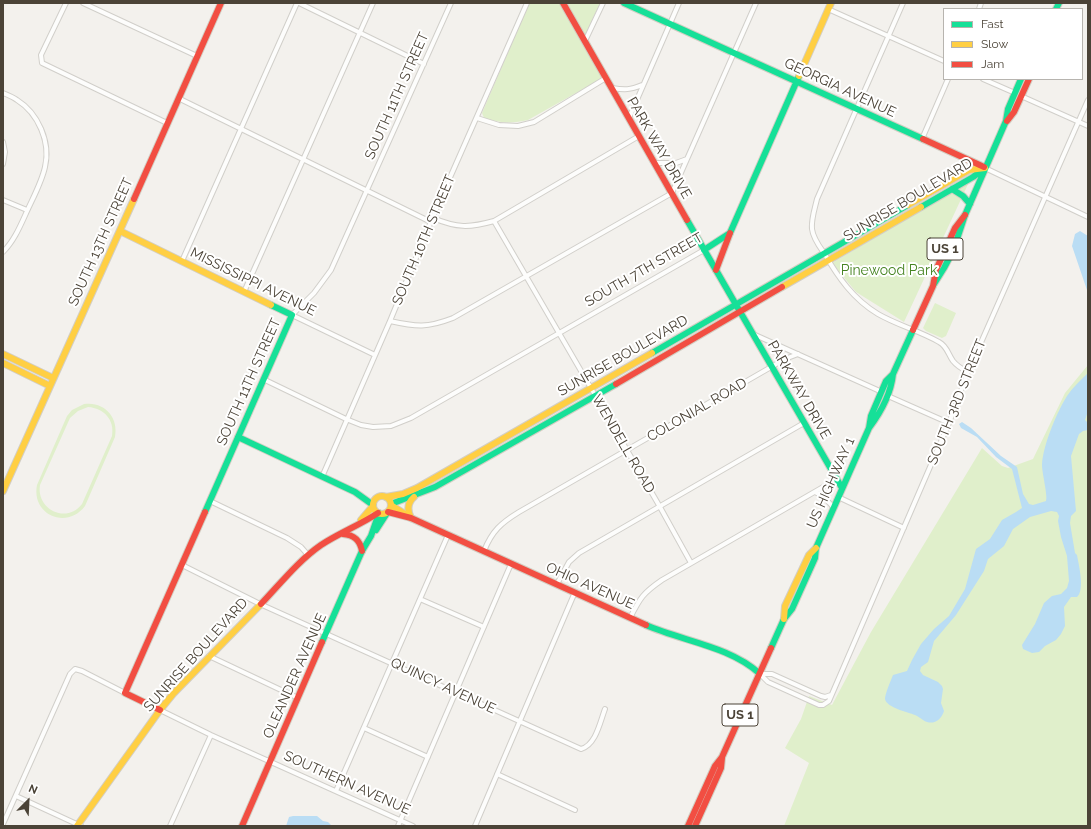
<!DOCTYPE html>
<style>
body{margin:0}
#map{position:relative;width:1091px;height:829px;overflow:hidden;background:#f3f1ed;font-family:Raleway,sans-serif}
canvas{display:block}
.frame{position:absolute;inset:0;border:4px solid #4b4337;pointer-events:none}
.legend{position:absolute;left:943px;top:8px;width:140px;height:72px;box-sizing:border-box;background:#fff;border:1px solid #b7b4af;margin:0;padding:5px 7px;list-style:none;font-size:12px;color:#4b4337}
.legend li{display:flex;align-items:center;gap:8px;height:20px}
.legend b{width:20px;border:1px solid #b7b4af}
.north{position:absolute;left:8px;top:781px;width:40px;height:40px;-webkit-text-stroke:3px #fff;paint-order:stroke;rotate:24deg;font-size:11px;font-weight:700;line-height:16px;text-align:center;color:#4b4337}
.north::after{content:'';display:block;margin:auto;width:14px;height:18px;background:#4b4337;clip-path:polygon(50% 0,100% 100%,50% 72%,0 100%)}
</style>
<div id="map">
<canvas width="1091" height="829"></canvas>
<div class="frame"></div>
<ul class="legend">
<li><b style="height:5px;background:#16e098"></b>Fast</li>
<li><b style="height:5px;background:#ffcf43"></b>Slow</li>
<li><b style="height:5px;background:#f24e42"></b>Jam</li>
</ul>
<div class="north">N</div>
</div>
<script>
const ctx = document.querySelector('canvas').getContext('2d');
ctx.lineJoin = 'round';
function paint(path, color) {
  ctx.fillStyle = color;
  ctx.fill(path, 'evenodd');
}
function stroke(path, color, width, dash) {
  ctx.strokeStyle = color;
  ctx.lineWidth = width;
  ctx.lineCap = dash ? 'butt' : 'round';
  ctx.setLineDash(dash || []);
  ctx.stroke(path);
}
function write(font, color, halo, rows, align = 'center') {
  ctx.font = font + ' Raleway,sans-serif';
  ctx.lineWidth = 4;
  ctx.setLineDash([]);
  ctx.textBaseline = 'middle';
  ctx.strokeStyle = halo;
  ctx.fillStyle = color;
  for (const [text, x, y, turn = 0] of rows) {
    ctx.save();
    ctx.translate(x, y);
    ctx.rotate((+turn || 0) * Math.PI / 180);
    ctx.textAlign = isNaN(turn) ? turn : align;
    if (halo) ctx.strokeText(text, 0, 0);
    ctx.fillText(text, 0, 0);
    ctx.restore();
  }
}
paint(new Path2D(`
 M529 3H560L601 75V79L528 120C512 124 499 123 484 118L482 113Z
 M566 3H600L585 36Z
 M969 182 904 322 856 292 832 263Z
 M935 303 956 313 946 336 942 338 926 331 923 328Z
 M1088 365V826H784L809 763 785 748 801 719 809 696 832 705 871 632 982 448 1002 466 1008 468 1033 459 1065 393Z
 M84 404C104 401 119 417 115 437L85 506C67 530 31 515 37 485L67 416 72 410ZM88 407C104 408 115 420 112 436L82 504C67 524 36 510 40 485L70 418 78 411Z`), '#e0efcb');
paint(new Path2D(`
 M1080 231 1088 236V293L1072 246 1075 234Z
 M1088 373V411L1085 420 1088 423V430L1083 431 1079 434 1071 456 1076 511 1071 516 1070 523 1075 553 1077 555C1079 566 1085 590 1077 597H1071L1064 607 1065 626 1061 634 1056 640 1045 646 1039 652 1032 653 1023 649 1022 645 1035 624 1044 603 1052 596 1061 594 1067 588 1069 581 1067 556 1061 537 1058 521 1059 516 1057 512 1051 511 1030 517 1013 529 1004 546 988 559 984 571 956 615 934 641 928 662 921 667 920 671 923 675 938 682 942 686 943 689 941 703 944 711C941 721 932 726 923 720 920 718 918 716 915 715 908 712 887 708 885 699 885 694 891 680 893 675L907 671 912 660 921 644 934 629 949 616 965 589 976 549 990 539 1002 520 1016 512 1022 508 1012 469 996 457 977 437 961 428 959 424 962 422 971 428 1001 456 1017 467 1023 494 1029 504 1033 505 1046 501C1048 496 1042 473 1042 465 1043 445 1057 412 1067 396 1073 387 1081 380 1088 373Z
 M293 816H317L323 821 328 822 332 826H286L289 817Z`), '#baddf4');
const street = new Path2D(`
 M66 3 41 55 42 63 167 123
 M83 3 197 56
 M299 3 424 64
 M903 3 817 199C815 208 811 219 812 229 813 238 819 246 824 253 838 277 853 299 878 314 897 325 920 331 939 342 947 346 948 354 953 361 957 366 962 369 968 372
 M828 9 944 61
 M979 9 981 3
 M585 41 603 3
 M983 79 1015 93
 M612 88C625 90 630 90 642 85
 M3 93C8 95 13 97 17 100 38 113 51 142 45 167 42 181 34 196 28 209 21 224 15 240 3 252
 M1021 96 1088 126
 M178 98 431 222
 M477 118 499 125 518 126 534 122 606 78
 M629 118 679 3
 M922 139 948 79
 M3 142 5 152 3 164
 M655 163H676L687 159
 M985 168 1088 217
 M3 200 27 210
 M433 218C457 228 469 228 494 221L639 136
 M494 221 660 507 691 563
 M182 261 297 3
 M244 292 373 3
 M390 321C417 327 427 328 453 318L672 193 756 3
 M753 334 882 392
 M375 355 292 315 314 293 331 270 451 3
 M263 379 346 419 361 425 373 427 391 426 411 418 704 250
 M888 396 949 423
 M322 477 390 321 437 207 527 3
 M815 492 824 497 834 508
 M838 497 904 528
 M210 501 287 538 301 547 308 555
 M484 551C492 531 501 523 519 512L785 359 798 354
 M182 565 260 604 581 749C596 745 600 722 605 709
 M557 584 569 562 579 553 804 423
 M420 599 484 627
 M630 618C640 598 643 593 662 580L830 483 836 477
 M209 656 298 698
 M759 673 768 682 819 705H823L829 701 949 423 968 372 1088 100
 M760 674H772L821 696 825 697 831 695
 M160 710 211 735 413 826
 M364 728 428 757
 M497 774 575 810
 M336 791 448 535
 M16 796 81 826
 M3 824 70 674 75 669 82 671 125 693
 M170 826 211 735
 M398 826 511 564
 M475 826 575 592`);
const fast = new Path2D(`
 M624 3 923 139
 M1056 9 1059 3
 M952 189 963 196 970 204
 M921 207 973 177 984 169
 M687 220 842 488
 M704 250 730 233 799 76
 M934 284 944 268 953 251 965 215 1006 121 1008 109 1021 79
 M652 353 908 205
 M869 428C881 412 891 394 893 374
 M238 437 355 492 373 505
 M391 504 435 487 616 384
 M205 512 292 315 271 305
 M376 530 387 513
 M646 625C682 641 729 646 759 673
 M322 642 362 551 371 536 379 513
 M771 648 784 619 792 609 815 558 816 548 869 428 871 416 886 381 893 374 913 330`);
const slow = new Path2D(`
 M799 76 831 3
 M908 205 969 170 985 168
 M120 231 271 305
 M782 287 921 207
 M3 354 53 378
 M3 363 50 386
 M3 491 134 199
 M373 505a9 9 0 1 1 18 0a9 9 0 1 1-18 0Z
 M386 497 403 494 417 488 652 353
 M391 505 408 516
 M411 518C407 510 407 503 414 497
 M361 520 373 506
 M784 619 785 606 809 555 816 548
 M77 826 160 710 173 694 261 604`);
const jam = new Path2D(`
 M563 3 687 220
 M1007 121 1014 112 1029 79
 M923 139 984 167
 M134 199 221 3
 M716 270 730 233
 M913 330 933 286 936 270 955 228 965 215
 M616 384 782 287
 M388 512 411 518 646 625
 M343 534C354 535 360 540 362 551
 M261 604C280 584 298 561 321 545 339 533 360 525 378 513
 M160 710 125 693 205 512
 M242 826 322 642
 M688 826 715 766 722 757 771 648
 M695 826 721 768 722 758`);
stroke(street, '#d1cfca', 6);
stroke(fast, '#d3cec3', 8);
stroke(slow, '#d3cec3', 8);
stroke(jam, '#d3cec3', 8);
stroke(street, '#fdfdfc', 4);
stroke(fast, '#16e098', 6);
stroke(slow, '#ffcf43', 6);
stroke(jam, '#f24e42', 6);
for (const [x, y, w] of [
 [945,249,36],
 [740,715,36]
]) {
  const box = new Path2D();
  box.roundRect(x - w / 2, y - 11, w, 22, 3);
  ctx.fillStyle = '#fff';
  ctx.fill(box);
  stroke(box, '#4b4337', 1);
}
write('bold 13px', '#4b4337', null, [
 ["US 1",945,249],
 ["US 1",740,715]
]);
write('14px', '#4b4337', '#fff', [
 ["GEORGIA AVENUE",840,88,25],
 ["SOUTH 11TH STREET",397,96,-66],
 ["PARK WAY DRIVE",659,148,60],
 ["SUNRISE BOULEVARD",908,200,-31],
 ["SOUTH 10TH STREET",424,240,-67],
 ["SOUTH 13TH STREET",101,242,-66],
 ["SOUTH 7TH STREET",644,270,-30],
 ["MISSISSIPPI AVENUE",253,282,26],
 ["SUNRISE BOULEVARD",623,356,-30],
 ["SOUTH 11TH STREET",249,382,-66],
 ["PARKWAY DRIVE",799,390,60],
 ["SOUTH 3RD STREET",957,402,-68],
 ["COLONIAL ROAD",697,410,-30],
 ["WENDELL ROAD",623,444,60],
 ["US HIGHWAY 1",831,483,-66],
 ["OHIO AVENUE",590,586,24],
 ["SUNRISE BOULEVARD",196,655,-48],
 ["OLEANDER AVENUE",295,676,-66],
 ["QUINCY AVENUE",443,686,25],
 ["SOUTHERN AVENUE",347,783,24]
]);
write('14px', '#478423', '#fff', [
 ["Pinewood Park",889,271]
]);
</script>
